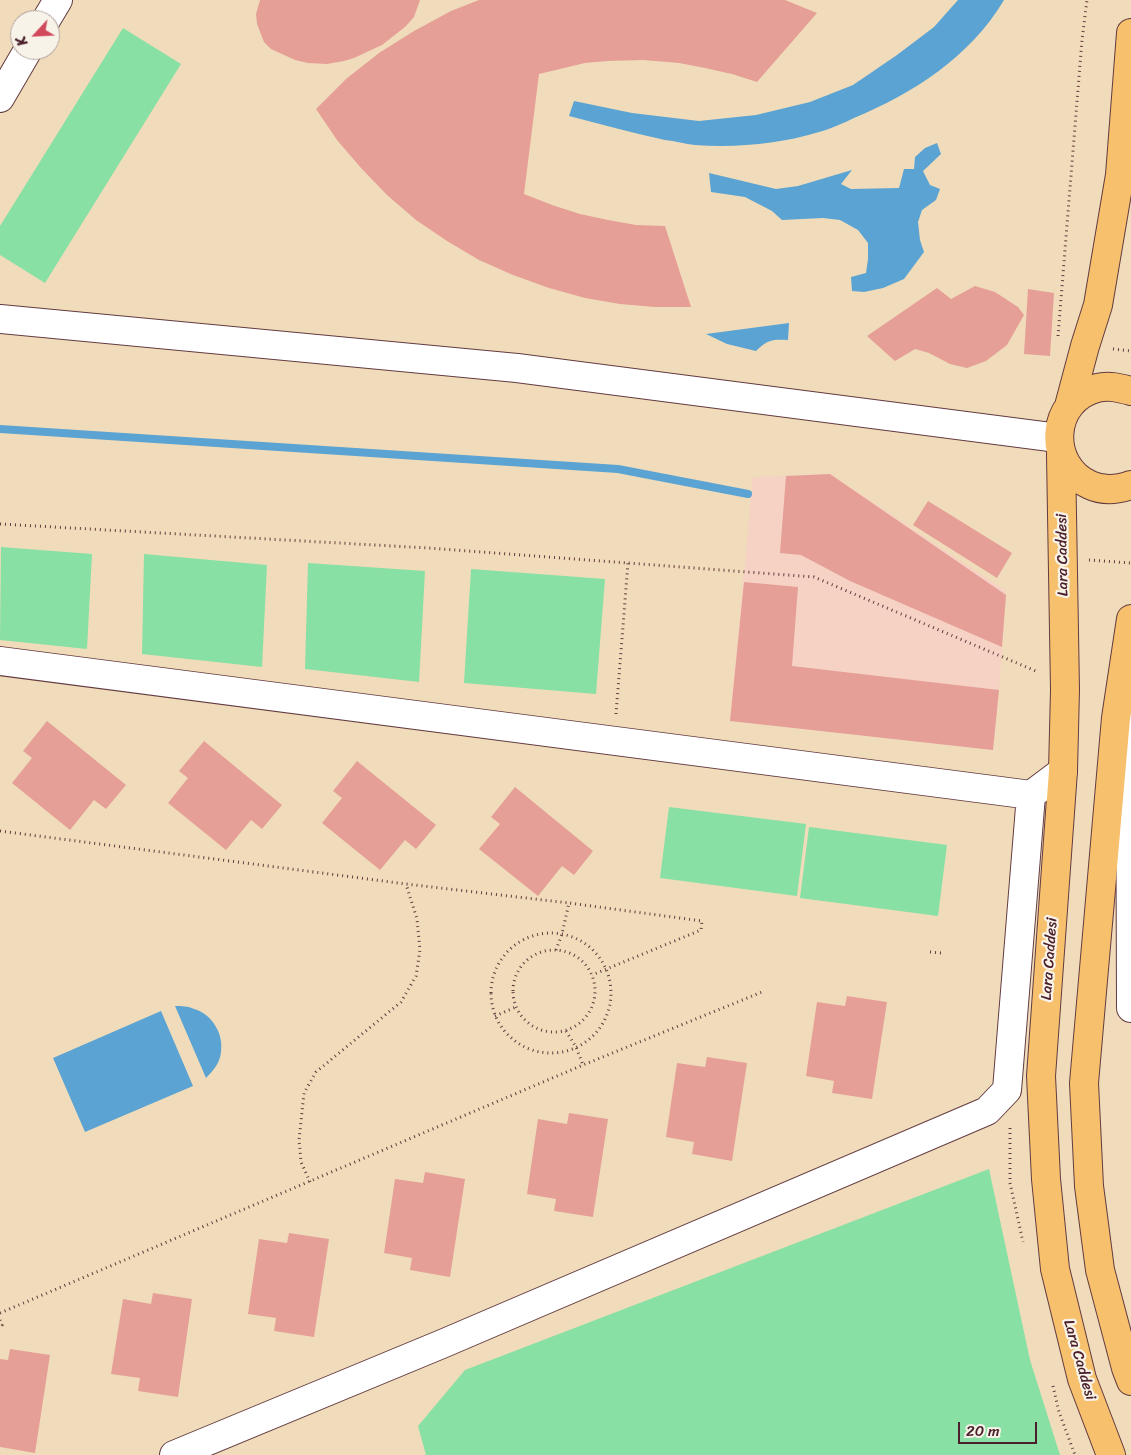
<!DOCTYPE html>
<style>
body{margin:0}
#map{position:relative;width:1131px;height:1455px;overflow:hidden;background:#f0dcba;font-family:Sriracha,sans-serif}
canvas{display:block}
.north{position:absolute;left:10px;top:10px;width:50px;height:50px;box-sizing:border-box;background:#f7f3e8;border:1px solid #b29e9c;border-radius:50%;rotate:245deg;font-size:14px;font-weight:700;line-height:20px;text-align:center;color:#4a1f2b}
.north::after{content:'';display:block;margin:auto;width:18px;height:22px;background:#d1495b;clip-path:polygon(50% 0,100% 100%,50% 72%,0 100%)}
.scale{position:absolute;left:958px;top:1422px;width:79px;height:22px;box-sizing:border-box;border:2px solid #4a1f2b;border-top:0;padding-left:6px;font-size:15px;line-height:18px;white-space:nowrap;color:#4a1f2b;-webkit-text-stroke:4px #f7f3e8;paint-order:stroke}
</style>
<div id="map">
<canvas width="1131" height="1455"></canvas>
<div class="north">K</div>
<div class="scale">20 m</div>
</div>
<script>
const ctx = document.querySelector('canvas').getContext('2d');
ctx.lineJoin = 'round';
function paint(path, color) {
  ctx.fillStyle = color;
  ctx.fill(path, 'evenodd');
}
function stroke(path, color, width, dash) {
  ctx.strokeStyle = color;
  ctx.lineWidth = width;
  ctx.lineCap = dash ? 'butt' : 'round';
  ctx.setLineDash(dash || []);
  ctx.stroke(path);
}
function write(font, color, halo, rows, align = 'center') {
  ctx.font = font + ' Sriracha,sans-serif';
  ctx.lineWidth = 4.5;
  ctx.setLineDash([]);
  ctx.textBaseline = 'middle';
  ctx.strokeStyle = halo;
  ctx.fillStyle = color;
  for (const [text, x, y, turn = 0] of rows) {
    ctx.save();
    ctx.translate(x, y);
    ctx.rotate((+turn || 0) * Math.PI / 180);
    ctx.textAlign = isNaN(turn) ? turn : align;
    if (halo) ctx.strokeText(text, 0, 0);
    ctx.fillText(text, 0, 0);
    ctx.restore();
  }
}
paint(new Path2D(`
 M830 474 1006 591 999 690 993 750 730 721 753 477Z`), '#f6d2c5');
paint(new Path2D(`
 M123 28 181 64 45 283 0 255V226Z
 M1 547 92 554 87 649 0 640Z
 M144 554 267 565 262 667 142 654Z
 M308 563 425 571 419 682 305 669Z
 M471 569 605 579 596 694 464 683Z
 M669 807 806 824 797 896 660 878Z
 M809 827 947 845 938 916 800 898Z
 M989 1169 1030 1360 1060 1455H426L418 1426 465 1370Z`), '#88e0a4');
paint(new Path2D(`
 M958 0H1004C970 57 914 93 854 118 843 123 831 129 819 132 780 144 736 148 695 145 685 144 675 141 665 140 633 133 601 124 569 116L574 101 632 113 699 121 756 115 810 102 853 85 897 55 934 27Z
 M937 143 941 154 923 171 930 185 940 189 936 200 922 210 918 222 920 240 924 252 904 279 883 288 864 292 852 291 851 277 866 273 868 259V243L858 230 840 220 823 218 782 220 772 211 745 197 711 192 709 173 776 189 798 186 852 170 841 184 851 189 899 188 904 169H914L915 157 925 148Z
 M789 323 788 340C772 339 767 340 756 351L727 344 706 334Z
 M175 1006C182 1006 188 1006 194 1009 212 1014 224 1034 221 1052 220 1063 213 1071 206 1078Z
 M161 1011 193 1086 85 1132 53 1058Z`), '#5ba3d2');
stroke(new Path2D(`
 M0 429 618 469 748 494`), '#5ba3d2', 8);
paint(new Path2D(`
 M260 0H420L414 17 405 27 382 45 354 58 344 61 327 64 308 63 295 60 271 49 264 42 257 24 256 14Z
 M479 0H785L817 13 757 82 732 74 705 68 679 63 643 60 608 61 585 63 539 74 524 194 552 205 580 214 608 220 636 225 665 226 691 307H655L620 304 585 298 549 288 513 275 479 260 447 241 416 220 387 195 361 168 337 140 316 109 346 79 379 53 414 31 451 11Z
 M975 286 995 292 1018 307 1024 315 1007 345 986 361 967 368 950 364 929 353 915 349 895 361 867 336 937 288 951 299Z
 M1028 289 1054 293 1050 356 1024 354Z
 M830 474 1006 595 1002 647 850 581 801 555 780 553 786 476Z
 M928 501 1012 553 997 578 913 525Z
 M744 582 798 587 792 666 999 690 993 750 730 721Z
 M47 721 126 785 106 809 94 800 70 830 12 783 32 758 23 751Z
 M204 741 282 805 262 829 251 820 226 850 168 803 188 778 179 771Z
 M357 761 436 825 416 849 405 840 380 870 322 823 342 798 333 791Z
 M515 787 593 851 574 875 562 866 538 896 479 849 500 824 491 817Z
 M847 996 887 1002 872 1099 832 1093 834 1081 806 1076 817 1002 845 1006Z
 M707 1057 747 1063 732 1161 692 1154 694 1142 666 1137 677 1063 705 1067Z
 M569 1113 608 1119 593 1217 554 1211 556 1199 527 1194 538 1119 567 1124Z
 M425 1172 465 1179 450 1277 410 1270 412 1258 384 1253 395 1179 423 1183Z
 M289 1233 329 1239 314 1337 274 1331 276 1318 248 1314 259 1239 287 1243Z
 M153 1293 192 1299 178 1397 138 1391 140 1378 111 1374 123 1299 151 1304Z
 M10 1349 50 1355 35 1453 0 1447V1359L8 1360Z`), '#e59f97');
const street = new Path2D(`
 M46 20 58 0
 M0 98 28 50
 M0 319 517 368 1058 438
 M0 661 1031 795
 M1130 682 1131 1008
 M174 1455 442 1344 987 1111 1007 1090 1031 795 1063 771`);
const primary = new Path2D(`
 M1131 391C1120 388 1109 385 1097 388 1050 400 1046 465 1090 485 1103 491 1117 490 1131 485
 M1069 406 1085 346 1098 305 1120 175 1131 33
 M1061 455 1065 690 1063 771 1041 1076 1046 1179 1055 1269 1082 1379 1111 1455
 M1131 619 1116 718 1084 1083 1089 1186 1100 1270 1126 1368 1131 1381`);
stroke(street, '#633b40', 30);
stroke(primary, '#633b40', 30);
stroke(new Path2D(`
 M1058 336 1082 40 1087 0
 M1113 349 1131 351
 M0 524 428 548 814 577 1038 672
 M1089 560 1131 563
 M616 714 628 563
 M0 831 406 884 569 903
 M491 993a60 60 0 1 1 120 0a60 60 0 1 1-120 0Z
 M556 950 562 934 569 903 702 921 701 930 592 975
 M513 991a41 41 0 1 1 82 0a41 41 0 1 1-82 0Z
 M930 952 942 953
 M495 1016 516 1007
 M566 1031 576 1047 583 1065
 M1010 1128V1183L1023 1242
 M310 1182 301 1162 299 1140 304 1093 316 1072 401 1002 416 976 420 950 417 919 406 884
 M0 1313 583 1065 762 992
 M0 1320 2 1325 0 1326
 M1053 1386 1059 1412 1075 1455`), '#633b40', 3, [1, 4]);
stroke(street, '#fff', 28);
stroke(primary, '#f7c06c', 28);
write('15px', '#4a1f2b', '#f7f3e8', [
 ["Lara Caddesi",1063,555,-91],
 ["Lara Caddesi",1050,959,-86],
 ["Lara Caddesi",1079,1360,74]
]);
</script>
